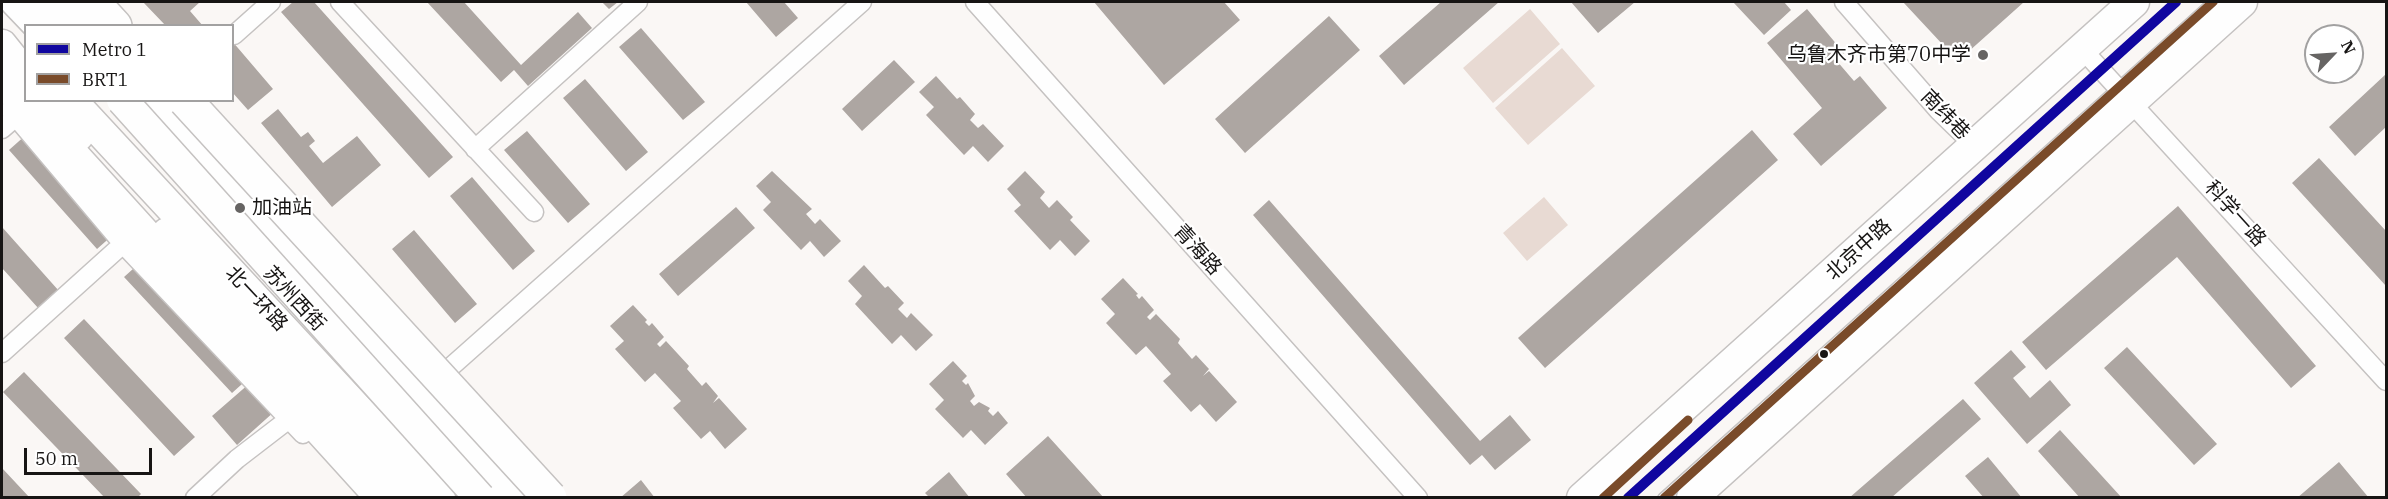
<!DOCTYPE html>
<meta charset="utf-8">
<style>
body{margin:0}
#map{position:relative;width:2388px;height:499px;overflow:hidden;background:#faf7f5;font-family:"IBM Plex Serif",serif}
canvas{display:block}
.frame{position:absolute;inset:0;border:3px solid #171514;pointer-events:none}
.legend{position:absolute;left:24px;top:24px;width:210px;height:78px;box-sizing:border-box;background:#fff;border:2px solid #a2a1a1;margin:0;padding:8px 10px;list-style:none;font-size:18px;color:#171514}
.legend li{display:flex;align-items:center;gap:12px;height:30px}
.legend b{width:30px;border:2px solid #a2a1a1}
.north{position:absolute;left:2304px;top:24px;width:60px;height:60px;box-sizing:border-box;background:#fff;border:2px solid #a2a1a1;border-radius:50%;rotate:65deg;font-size:16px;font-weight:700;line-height:24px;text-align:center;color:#171514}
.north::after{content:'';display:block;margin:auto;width:21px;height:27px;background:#666463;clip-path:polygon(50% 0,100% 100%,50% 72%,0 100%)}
.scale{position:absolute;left:24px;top:448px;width:128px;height:27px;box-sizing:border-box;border:3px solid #171514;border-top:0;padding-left:8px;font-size:18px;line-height:21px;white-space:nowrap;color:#171514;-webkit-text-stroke:4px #fff;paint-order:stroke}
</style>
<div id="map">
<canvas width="2388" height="499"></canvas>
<div class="frame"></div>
<ul class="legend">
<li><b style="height:8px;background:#10069f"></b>Metro 1</li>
<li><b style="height:8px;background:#7a4b2a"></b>BRT1</li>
</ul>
<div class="north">N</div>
<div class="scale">50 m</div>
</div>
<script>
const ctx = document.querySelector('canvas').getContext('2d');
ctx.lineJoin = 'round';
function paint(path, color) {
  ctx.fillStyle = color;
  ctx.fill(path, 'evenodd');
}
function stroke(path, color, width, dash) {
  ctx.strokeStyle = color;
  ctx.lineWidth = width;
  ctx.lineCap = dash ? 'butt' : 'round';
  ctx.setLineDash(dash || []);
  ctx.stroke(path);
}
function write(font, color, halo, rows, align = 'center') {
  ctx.font = font + ' "IBM Plex Serif","Noto Sans SC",serif';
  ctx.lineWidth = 4.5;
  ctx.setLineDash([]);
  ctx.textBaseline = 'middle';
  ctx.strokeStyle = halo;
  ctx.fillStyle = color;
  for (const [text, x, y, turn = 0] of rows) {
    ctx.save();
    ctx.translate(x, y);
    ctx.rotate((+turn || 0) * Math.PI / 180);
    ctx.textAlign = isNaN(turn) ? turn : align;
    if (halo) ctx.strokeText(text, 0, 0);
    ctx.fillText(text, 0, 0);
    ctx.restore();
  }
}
paint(new Path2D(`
 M1530 9 1560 44 1493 103 1463 68Z
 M1562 48 1595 86 1528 145 1495 108Z
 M1544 197 1568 225 1527 261 1503 233Z`), '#e8dad3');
paint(new Path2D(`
 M143 2H200L190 11 203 26H166Z
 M293 2H314L453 157 429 178 281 12Z
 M427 2H464L521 65 578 12 592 28 528 86 514 70 501 82Z
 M602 2H618L609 9Z
 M746 2H784L798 18 776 37Z
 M1094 2H1224L1240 20 1164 85Z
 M1441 2H1499L1404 85 1379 56Z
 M1571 2H1635L1598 33Z
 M1733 2H1784L1791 10 1764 35Z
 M1903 2H1961L1963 3 1965 2H2024L1958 61Z
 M1807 9 1844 53 1836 60 1854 81 1860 76 1887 108 1821 166 1793 134 1822 108 1767 43Z
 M1329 16 1360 50 1245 153 1215 119Z
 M641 28 705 102 683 120 619 47Z
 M232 41 273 89 248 110 232 92Z
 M894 60 915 82 862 131 842 109Z
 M2386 74V127L2355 156 2329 127Z
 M936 76 957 99 960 97 975 114 970 120 978 128 983 124 1004 146 988 162 973 146 964 155 926 115 934 107 919 92Z
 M585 79 648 152 626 171 563 98Z
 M278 109 301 137 308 132 315 141 309 146 323 163 357 136 381 165 332 207 261 123Z
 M1752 130 1778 160 1545 368 1518 338Z
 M527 131 590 204 568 223 504 150Z
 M27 134 114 234 97 249 9 150Z
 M2319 158 2386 231V286L2292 183Z
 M772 171 812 209 806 214 815 224 820 219 841 241 824 257 810 241 801 250 763 210 771 202 756 186Z
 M1025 171 1045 192 1040 198 1049 208 1057 200 1073 217 1070 220 1090 241 1075 256 1060 240 1050 250 1014 211 1021 205 1007 189Z
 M472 177 535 251 513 270 450 196Z
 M1269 200 1480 441 1510 415 1531 440 1495 470 1482 455 1470 465 1253 215Z
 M2178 206 2316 366 2291 388 2177 257 2046 370 2022 342Z
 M736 207 755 228 678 296 659 274Z
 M2 227 59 291 39 309 2 268Z
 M414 230 477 304 455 323 392 249Z
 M143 260 251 376 232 393 124 277Z
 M864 265 885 288 888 286 904 303 898 309 907 318 911 313 933 335 916 351 901 335 892 344 855 304 862 296 848 281Z
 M1123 278 1138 294 1136 295 1139 299 1142 296 1154 310 1147 317 1150 320 1156 314 1180 339 1178 343 1192 359 1196 355 1209 369 1203 376 1209 371 1237 402 1216 422 1200 404 1191 412 1163 381 1171 374 1146 346 1136 355 1106 323 1115 314 1101 299Z
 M633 305 647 320 645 322 649 326 652 323 664 337 657 344 660 347 666 341 689 366 687 369 702 386 706 382 718 396 713 403 719 398 747 429 725 449 710 431 701 439 673 408 681 401 655 373 645 382 615 349 624 341 610 326Z
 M84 319 195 437 174 456 64 338Z
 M2127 347 2217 444 2194 465 2104 368Z
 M2011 350 2026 367 2013 378 2030 398 2050 380 2071 405 2027 444 1974 383Z
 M953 361 967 376 962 381 966 385 968 383 975 396 970 401 974 406 979 402 990 408 988 411 993 416 998 411 1008 423 985 445 971 430 963 438 935 409 944 400 929 384Z
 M24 372 141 494 137 498H105L3 392Z
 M250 383 275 411 237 445 212 416Z
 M1963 399 1981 419 1891 498H1849Z
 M2060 430 2122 498H2080L2038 451Z
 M1048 436 1104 498H1027L1006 474Z
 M1988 457 2022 498H1984L1965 476Z
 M2339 462 2369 498H2297Z
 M2 468 30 498H2Z
 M949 472 970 498H930L925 493Z
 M641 480 655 498H620Z`), '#ada6a2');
const lane = new Path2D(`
 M1663 498 2213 2`);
const street = new Path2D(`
 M340 2 534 212
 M975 2 1418 498
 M1844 2 1939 111 1975 146
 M234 35 271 2
 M2082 49 2386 381
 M10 110 123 244 303 434
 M2 129 16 117
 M475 149 638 2
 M2 353 123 244
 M435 381 862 2
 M195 498 237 459 289 419`);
const secondary = new Path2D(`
 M14 2 37 26`);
const primary = new Path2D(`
 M46 2 75 26
 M2 45 26 75
 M46 100 78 136
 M71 100 440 498
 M152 100 512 498
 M167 233 407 498
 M1582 498 2134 2
 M1692 498 2242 2`);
const highway = new Path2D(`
 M66 2 86 26
 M93 2 115 26
 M2 78 383 498`);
stroke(lane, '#c5c2c1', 12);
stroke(street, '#c5c2c1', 21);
stroke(secondary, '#c5c2c1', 30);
stroke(primary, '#c5c2c1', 33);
stroke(highway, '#c5c2c1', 36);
stroke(lane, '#fefefe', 9);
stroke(street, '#fefefe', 18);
stroke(secondary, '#fefefe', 27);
stroke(primary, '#fefefe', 30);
stroke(highway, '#fefefe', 33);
const primaryBridge = new Path2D(`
 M122 100 480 498`);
const highwayBridge = new Path2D(`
 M185 100 550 498`);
stroke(primaryBridge, '#c5c2c1', 33, []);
stroke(highwayBridge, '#c5c2c1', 36, []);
stroke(primaryBridge, '#fefefe', 30);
stroke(highwayBridge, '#fefefe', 33);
stroke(new Path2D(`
 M1603 498 1688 420
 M1664 498 2213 2`), '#7a4b2a', 9);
stroke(new Path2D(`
 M1628 498 2176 2`), '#10069f', 10);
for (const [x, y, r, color] of [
 [1983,55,6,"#666463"],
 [240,208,6,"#666463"],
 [1824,354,5,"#171514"]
]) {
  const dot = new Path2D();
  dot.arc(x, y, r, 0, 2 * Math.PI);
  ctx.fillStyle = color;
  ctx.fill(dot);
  stroke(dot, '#fff', 2);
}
write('20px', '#171514', '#fff', [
 ["乌鲁木齐市第70中学",1971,55],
 ["加油站",252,208,"left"]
], 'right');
write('20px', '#171514', '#fff', [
 ["南纬巷",1945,115,46],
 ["科学一路",2235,214,48],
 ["青海路",1197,250,48],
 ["北京中路",1859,250,-42],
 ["北一环路",256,299,47],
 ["苏州西街",294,299,47]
]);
</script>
